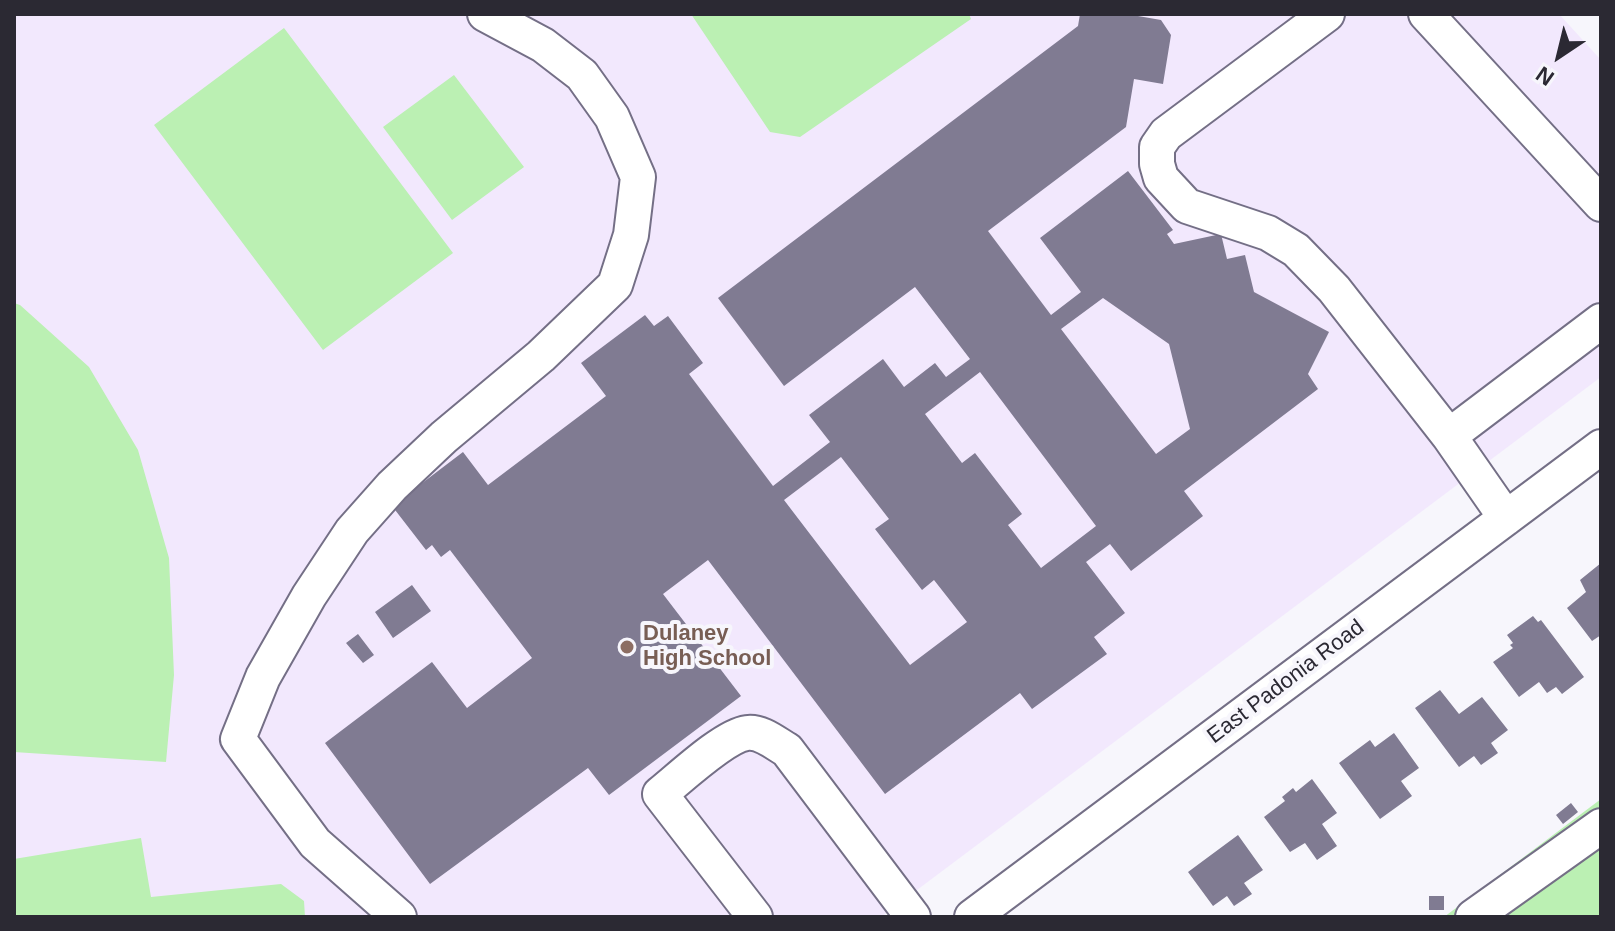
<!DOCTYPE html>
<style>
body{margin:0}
#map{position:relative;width:1615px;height:931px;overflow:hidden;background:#f7f6fc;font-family:Arial,sans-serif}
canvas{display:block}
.frame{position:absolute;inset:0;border:16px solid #2b2933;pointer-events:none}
.north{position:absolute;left:1519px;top:16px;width:80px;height:80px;-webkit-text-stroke:6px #f7f6fc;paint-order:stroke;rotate:215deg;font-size:22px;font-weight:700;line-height:32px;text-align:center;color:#2b2933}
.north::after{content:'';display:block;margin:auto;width:28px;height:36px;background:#2b2933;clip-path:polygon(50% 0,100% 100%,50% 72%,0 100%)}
</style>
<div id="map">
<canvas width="1615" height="931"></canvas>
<div class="frame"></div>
<div class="north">N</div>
</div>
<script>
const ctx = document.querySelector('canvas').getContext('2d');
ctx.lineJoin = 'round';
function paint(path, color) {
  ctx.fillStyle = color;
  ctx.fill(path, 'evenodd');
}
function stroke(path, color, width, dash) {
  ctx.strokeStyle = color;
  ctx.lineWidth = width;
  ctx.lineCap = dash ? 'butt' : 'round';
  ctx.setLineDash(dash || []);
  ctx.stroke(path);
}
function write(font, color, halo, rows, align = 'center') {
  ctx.font = font + ' Arial,sans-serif';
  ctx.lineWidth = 8;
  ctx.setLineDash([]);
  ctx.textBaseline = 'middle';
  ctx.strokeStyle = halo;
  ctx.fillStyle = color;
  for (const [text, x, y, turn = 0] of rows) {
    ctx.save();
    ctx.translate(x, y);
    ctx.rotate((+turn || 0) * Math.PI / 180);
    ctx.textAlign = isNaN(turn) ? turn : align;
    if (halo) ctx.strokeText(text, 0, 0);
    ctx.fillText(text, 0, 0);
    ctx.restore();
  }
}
paint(new Path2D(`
 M14 14H1559L1601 60V377L881 917H14Z`), '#f2e8fd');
paint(new Path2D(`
 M691 14H969L971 19 800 137 770 132Z
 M284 28 453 253 323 350 154 125Z
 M454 75 524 167 452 220 383 127Z
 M14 303 20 305 89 367 138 450 169 558 174 675 166 762 14 752Z
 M1601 799V917H1444Z
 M141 838 151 897 281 884 304 901 305 917H14V859Z`), '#bbf0b3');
paint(new Path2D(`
 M1080 14H1139L1138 16 1161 20 1171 35 1163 84 1134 79 1126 127 988 231 1051 315 1081 292 1040 238 1128 171 1173 230 1167 234 1174 244 1221 234 1227 259 1245 255 1254 292 1329 332 1308 374 1318 389 1184 491 1203 516 1131 571 1110 544 1086 562 1125 613 1094 637 1107 654 1032 709 1020 693 885 794 708 560 663 594 741 696 609 795 588 768 430 884 325 743 432 662 467 708 532 658 450 550 441 557 432 545 426 550 392 506 463 452 488 485 606 396 581 363 645 315 654 326 668 316 703 363 689 374 773 486 830 442 809 415 883 359 904 387 935 363 946 377 970 359 915 287 784 386 718 298 1078 26ZM1103 298 1169 344 1190 429 1156 454 1061 329ZM980 372 1096 526 1041 568 1008 525 1022 514 975 453 962 463 925 414ZM841 457 889 519 875 529 922 590 934 580 967 622 910 665 784 500Z
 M1601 563V635L1592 641 1567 608 1586 592 1580 580Z
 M412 585 431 611 393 638 375 612Z
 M1533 616 1538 622 1541 620 1584 677 1562 694 1556 687 1547 693 1539 682 1519 697 1493 662 1513 648 1510 645 1513 643 1507 635Z
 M358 634 374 655 363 663 346 643Z
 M1440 690 1459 714 1482 697 1508 730 1491 743 1498 753 1481 765 1474 756 1459 767 1415 708Z
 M1394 733 1419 768 1401 781 1412 796 1380 819 1339 763 1370 740 1375 747Z
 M1312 779 1337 813 1322 824 1337 846 1317 860 1305 843 1290 852 1264 817 1285 801 1282 797 1293 788 1296 792Z
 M1571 803 1578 812 1563 824 1556 815Z
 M1238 835 1263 870 1244 883 1252 894 1234 906 1227 896 1213 906 1188 872Z
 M1429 896H1444V910H1429Z`), '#807b92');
const minor = new Path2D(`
 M1327 14 1166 134 1157 147V164L1161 178 1187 206 1268 233 1296 250 1334 289 1449 436 1506 518
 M1426 14 1601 204
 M1449 436 1601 321
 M399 917 315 843 238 739 263 677 309 596 352 531 392 486 444 437 541 356 615 285 631 235 638 177 612 117 582 75 543 45 485 14
 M755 917 660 794C679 779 724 736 747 733 761 731 775 743 787 750L913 917
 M972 917 1601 447
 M1473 917 1601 826`);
stroke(minor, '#746f86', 38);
stroke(minor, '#fff', 34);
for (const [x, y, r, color] of [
 [627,647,8,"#8d6e63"]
]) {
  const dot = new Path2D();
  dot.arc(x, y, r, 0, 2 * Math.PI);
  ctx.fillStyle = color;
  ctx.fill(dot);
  stroke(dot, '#f7f6fc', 3);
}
write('bold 22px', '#785e54', '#f7f6fc', [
 ["Dulaney",643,634],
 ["High School",643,659]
], 'left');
write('22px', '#2b2933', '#f7f6fc', [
 ["East Padonia Road",1286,682,-37]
]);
</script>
